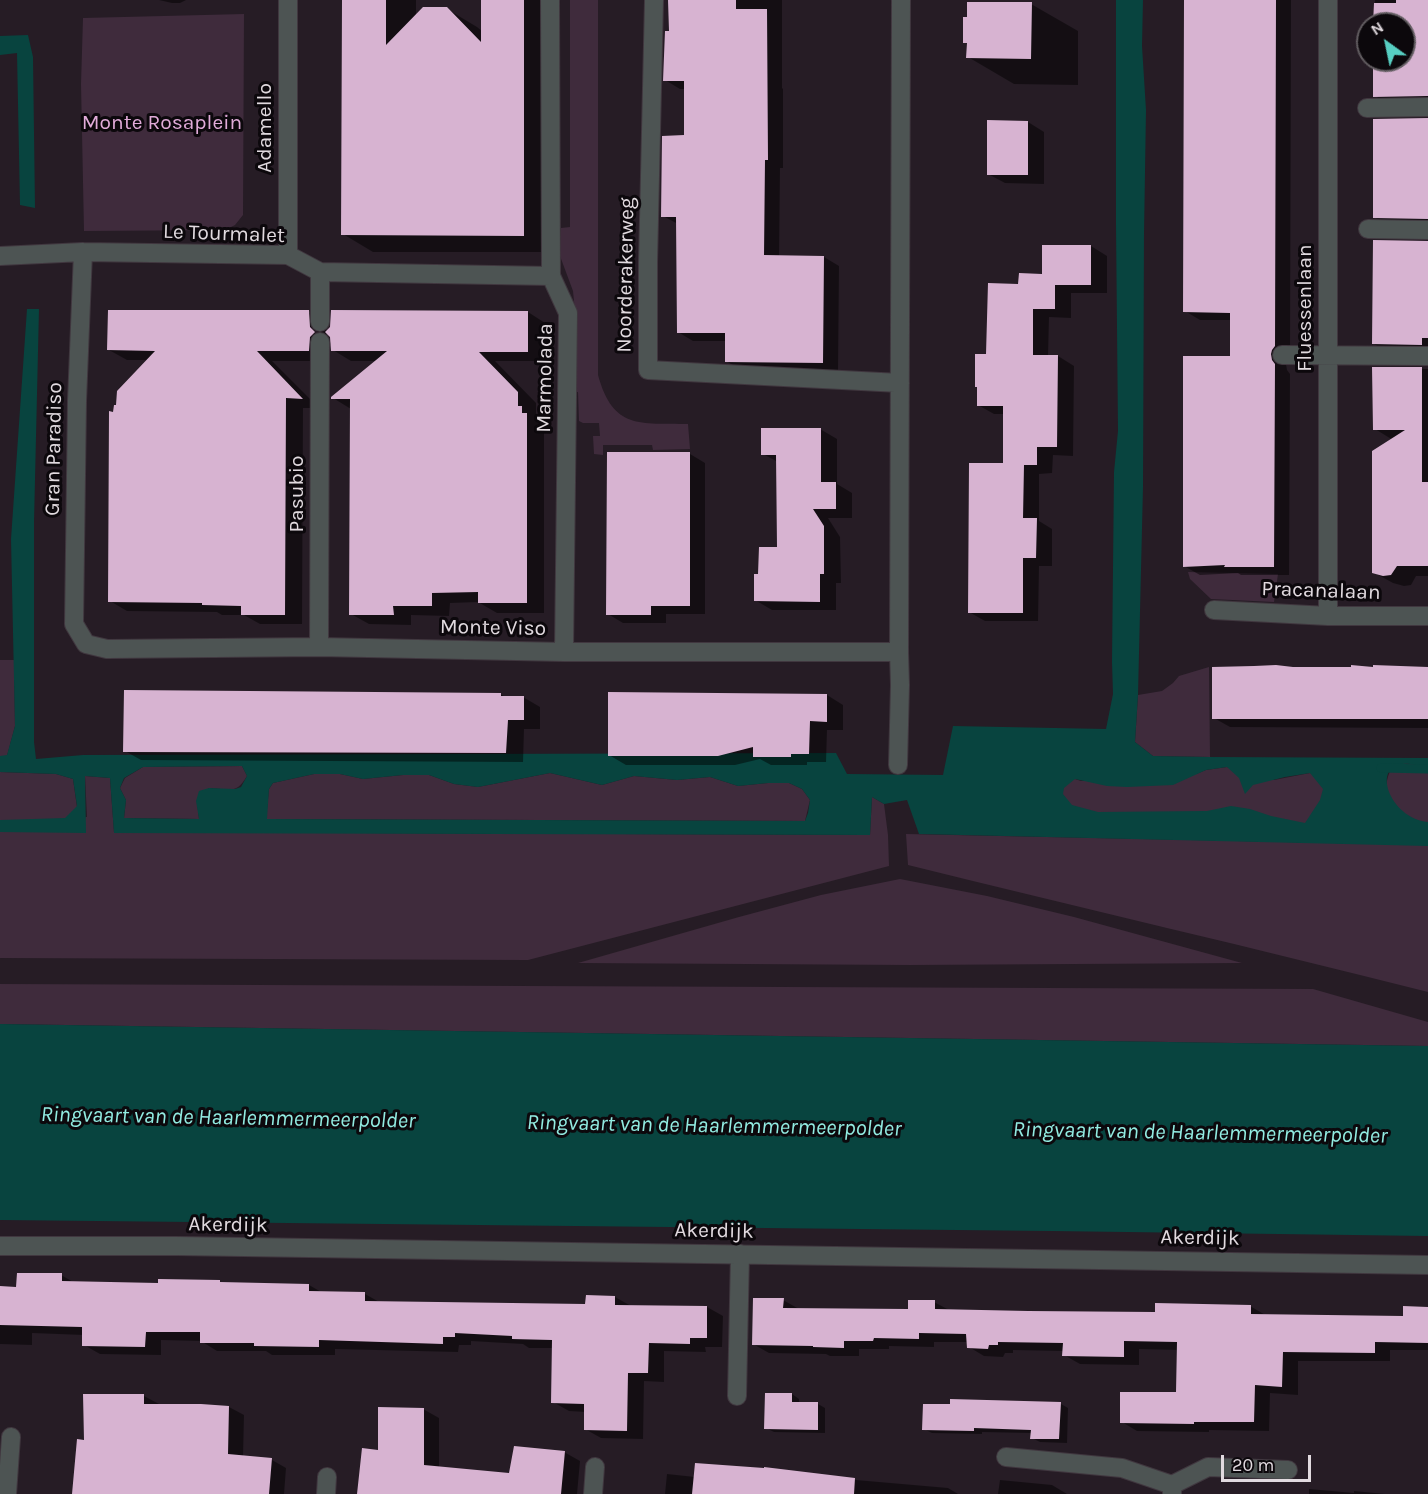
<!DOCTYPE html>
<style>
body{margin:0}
#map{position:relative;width:1428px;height:1494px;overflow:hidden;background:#261c25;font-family:Karla,sans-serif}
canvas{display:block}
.north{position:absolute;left:1356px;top:12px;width:60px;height:60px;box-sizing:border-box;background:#0c080c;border:2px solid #615c60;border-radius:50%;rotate:327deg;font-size:16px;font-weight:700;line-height:24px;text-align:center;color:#e1dadf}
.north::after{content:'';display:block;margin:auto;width:21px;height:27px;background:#57cec2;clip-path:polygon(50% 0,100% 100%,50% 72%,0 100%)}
.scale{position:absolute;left:1221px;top:1455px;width:90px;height:27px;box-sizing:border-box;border:3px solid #e1dadf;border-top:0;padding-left:8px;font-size:18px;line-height:21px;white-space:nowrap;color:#e1dadf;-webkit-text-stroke:4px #0c080c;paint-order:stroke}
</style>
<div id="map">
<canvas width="1428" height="1494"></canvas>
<div class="north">N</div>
<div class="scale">20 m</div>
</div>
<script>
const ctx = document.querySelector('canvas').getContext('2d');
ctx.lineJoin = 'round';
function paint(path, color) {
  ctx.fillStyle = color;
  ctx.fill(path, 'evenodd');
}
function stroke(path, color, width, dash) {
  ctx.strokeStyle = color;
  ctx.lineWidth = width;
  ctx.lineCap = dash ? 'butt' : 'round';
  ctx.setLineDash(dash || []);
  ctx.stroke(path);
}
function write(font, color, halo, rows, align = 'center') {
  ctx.font = font + ' Karla,sans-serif';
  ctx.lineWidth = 6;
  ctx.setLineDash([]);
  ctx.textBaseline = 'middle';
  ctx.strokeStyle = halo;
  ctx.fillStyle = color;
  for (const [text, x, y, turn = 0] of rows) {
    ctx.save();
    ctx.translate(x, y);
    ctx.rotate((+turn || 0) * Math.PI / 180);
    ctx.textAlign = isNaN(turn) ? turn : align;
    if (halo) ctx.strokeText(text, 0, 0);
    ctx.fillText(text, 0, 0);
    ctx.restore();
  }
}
paint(new Path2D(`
 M570 0H598V375C613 430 640 423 688 424L690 449 653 450 652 445H603V455L594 454 593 436H600L599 423H583L579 421 578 392H572L575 311 573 291 560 256 561 228 570 227Z
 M244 14 243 215 235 225 225 230 84 231 81 84 83 18Z
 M1188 572 1278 574 1274 602 1211 599 1190 579Z
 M0 660H14L15 726 7 756H0Z
 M1209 667 1210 757 1153 756 1135 742 1138 695 1162 691 1173 683 1179 676Z
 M1403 763 1416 764 1428 769V830L1043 818 1044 783 1075 779 1081 781 1196 774 1206 770 1227 767 1274 780 1310 773 1386 787C1388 774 1390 766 1403 763Z
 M242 766 247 776C236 795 230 789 209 788L197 801 199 819 124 818 126 800 120 788 125 778 143 767Z
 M0 772 56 774 73 779 77 807 66 818 87 817 85 776 110 778 114 832 870 835 872 797 884 804 888 835 889 866 528 960 0 958Z
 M550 773 602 785 634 776 677 780 710 777 738 786 768 783H789L802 789 810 800 805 821 266 819 269 789 273 783 314 774H340L363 779 403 775H429L454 784 478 787Z
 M906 834 1428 845V992C1255 948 1081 908 908 865Z
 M900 879 987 896 1074 917 1242 963 910 965 578 963 739 917 821 895Z
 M0 984 1313 989 1428 1022V1046L0 1024Z`), '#3f2b3c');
paint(new Path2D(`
 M1116 0H1143L1142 46 1146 110 1144 234 1143 487 1138 695 1135 742 1153 756 1210 757 1428 758V769C1364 744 1383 818 1428 822V846L919 834 907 800 884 804 872 797 870 835 114 833 110 778 85 776 86 833 0 832V820L65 818 77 806 73 779 56 774 0 772V756L7 755 15 726 11 539 27 309H39L34 522V742L36 759 83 755 836 753 847 774 943 775 953 726 1106 729 1113 694 1112 662 1114 472 1118 431 1116 225ZM242 766 247 776 241 787 235 789 209 788 199 791 196 801 199 819 124 818 126 800 120 788 124 778 143 767ZM1227 767 1239 778 1245 794 1253 785 1285 777 1310 773 1323 789 1320 800 1305 823 1271 816 1250 809 1231 806 1207 811 1098 812 1072 805 1063 794 1064 788 1075 779 1107 786 1127 787 1173 785 1206 770ZM550 773 602 785 634 776 677 780 710 777 738 786 768 783H789L802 789 810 800 808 813 805 821 267 819 269 789 273 783 314 774H340L363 779 403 775H429L454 784 478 787Z
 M28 35 33 57 35 208 20 205 17 53 0 55V36Z
 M0 1024 1428 1046V1236L1051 1231 0 1220Z`), '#08443f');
paint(new Path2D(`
 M159 0H186L180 3H172Z
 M343 0H416V16L447 9 477 27 483 32V0H554L553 252H373L343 234Z
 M670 0H782V88L783 89V168H780L779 257H824L839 266 838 371 741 370 726 361V341H693L678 332V224L663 216 685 136V89H680L665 80 670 33Z
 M1186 0H1291L1290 355 1286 364 1287 370 1290 374 1289 575H1241L1238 573 1200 575 1184 566 1231 358 1232 320H1200L1185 311Z
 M1375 0H1428V106L1394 107 1375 96V60H1404V24H1375Z
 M1031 4 1078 31V85L1014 84 968 57V44L965 42Z
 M1428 120V229L1394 228 1374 217Z
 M1028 122 1044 132V184L1005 183 988 174Z
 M1428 243V355H1393L1374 344Z
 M1043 246H1091L1107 256V293H1071V318L1049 317 1048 356H1058L1074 366 1073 456 1053 455 1052 473 1039 474V521L1052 529V566H1039L1038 621H985L969 612 1004 465V414H994L978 405 988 356 1020 285 1043 275Z
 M308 312 326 322 327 337 309 327 308 330 332 343 328 347 326 361H272L319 408H303L302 624H260L244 615H222L217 612 127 611 110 601 115 414 118 406 148 360H127L109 350Z
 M528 312 545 323V361H495L536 403V415L540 418V422L544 424V613H497L478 602 450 603 449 616 411 615V625L369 624 351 614V409L333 398 378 361H351L333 350Z
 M1374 368 1428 369V576H1416L1411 585 1404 586 1393 583 1373 572 1393 440 1375 429Z
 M820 429 837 439V484L852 493V518H828L840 537 841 583H836V610H772L755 600 760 576 778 548V462L763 454Z
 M690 454 705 463V614H666V623H623L608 614Z
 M1428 667V728L1230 727 1214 718 1293 668 1374 669Z
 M500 694 506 697H523L540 707V729H524L523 762 141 760 125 751Z
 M827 695 843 705V730H827L826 762H807V765H771L760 759 735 765H626L609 755Z
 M61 1275 75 1283 309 1285 323 1293 365 1294 381 1303 587 1306 615 1297 631 1306 707 1307 723 1316 722 1347H705L706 1352 664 1351V1382L644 1381 643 1439 601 1438 585 1429 586 1412 569 1411 553 1402 554 1348H529L523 1344 471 1341V1345H459L458 1352 335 1349V1355H272L266 1351H217L201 1341 161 1340V1355L100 1354 84 1345V1335L32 1333V1345L0 1344V1288H18Z
 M783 1300 799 1309 909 1311 934 1302 951 1311 1157 1314 1250 1306 1267 1316 1404 1317 1428 1308V1350H1390V1361H1298V1395L1270 1393 1269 1431 1209 1430V1432L1137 1431 1122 1422 1178 1394V1350L1139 1349V1365L1080 1364 1064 1355V1351L1013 1350V1353H1005L1003 1357 984 1356 969 1347 968 1342H934V1347L889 1346V1349H859V1356H830L826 1354 769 1353 753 1344Z
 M792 1394 799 1399V1404H818L825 1408V1433L774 1432 766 1428Z
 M144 1396 159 1404 229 1407 244 1415 243 1457 272 1460 286 1468 284 1494H73L85 1442Z
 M1061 1404 1068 1408 1067 1443 1040 1442 1032 1438V1433L982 1432V1434L932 1433 924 1429Z
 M423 1409 439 1418V1468L511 1474 564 1452 580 1461 577 1494H359L379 1451Z
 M765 1469 856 1480 948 1488 958 1494H665L667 1474 695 1477Z
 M1000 1480 1052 1485 1067 1494H998Z
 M1309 1489 1354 1493V1491L1385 1494H1309Z`), '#0007');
stroke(new Path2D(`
 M1381 768 1428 769`), '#08443f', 9);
paint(new Path2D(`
 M342 0H386V45L423 7H447L481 42V0H524V236L341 235Z
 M668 0H736V9H767L768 160H765L764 255 824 256 823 363 725 362V333H677L676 217H661L662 136 684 135V81H663L665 31H669Z
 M1184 0H1276L1275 346 1272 350 1271 354 1272 360 1275 364 1274 567H1224L1225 565 1183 567V356H1230V313L1183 312Z
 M1396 0H1428V96L1373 97V60H1404V24H1373L1374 3H1396Z
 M967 2H1032L1031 59 966 58 967 43H963V17H967Z
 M1428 118V219L1373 218V119Z
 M987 120 1028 121V175H987Z
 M1373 240 1428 241V338H1422V345L1372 344Z
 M1042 245H1091V285H1055V309H1033V355H1058L1057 447H1037V465H1024L1023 518H1037L1036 558H1023V613H968L969 463H1003V406H977V387H975V354H986L988 283 1018 284 1019 273 1042 274Z
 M108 310H309L310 327 315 332 310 337 309 351H257L303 399 286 398 285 615H241V606L202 605V603L108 602 109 411 113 412 114 405H116L117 391 155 351 107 350Z
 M331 310 528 311V352H479L518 392V406H522V413H527V603H478V592L432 593V606H393L394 615H349L350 399H331V397L387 351H331L330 337 325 332 330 327Z
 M1372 367H1422V482H1428V566H1397L1391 575 1383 576 1372 573V451L1405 430H1373Z
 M761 428H821V482H836V509H813L824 526V574H820V602L754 601V574H758L759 547H777L776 455H761Z
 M607 452H690V606H651V615H606Z
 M1276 665 1293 667H1351V665L1373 667V665L1428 667V719H1212V667L1254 666Z
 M124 690 501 693V696H524V720H508L506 753 123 752Z
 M608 692 827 694V722L810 721 809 754H791V757H753V747L718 756H608Z
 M17 1273H62V1281L158 1283V1279L220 1280V1282L309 1284V1291L365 1292V1301L585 1304 586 1295 615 1296V1305L707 1306V1338H690V1344L649 1343 648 1373H628L627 1431 584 1430V1404L551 1403 552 1340 512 1339V1336L455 1333V1337H443V1344L319 1340V1347L254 1346V1343H200V1332H146L145 1347 82 1346V1327L0 1325V1286L16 1287Z
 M753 1298H784L783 1308 908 1309V1300H935V1309L1028 1311 1155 1312V1303L1251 1305V1314L1403 1316V1306L1428 1307V1343L1375 1342V1353L1283 1352 1282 1387 1255 1385 1254 1422H1194V1424L1120 1423V1392H1176L1177 1342 1124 1341V1357L1062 1356 1063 1343 998 1342V1345H989L988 1349 967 1348 966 1334 919 1333V1339L874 1338 873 1341H844V1348L813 1347V1346L752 1345Z
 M765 1393H792V1402H818V1430L764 1429Z
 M83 1394H144V1404H201L229 1406 228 1454 272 1458 269 1494H72L77 1439 84 1440Z
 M950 1399 1061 1402 1059 1439H1030L1031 1430 974 1428V1431L922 1430 923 1404H950Z
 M378 1407 424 1408V1465L509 1473 514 1446 565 1451 561 1494H357L362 1448 378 1450Z
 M695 1463 764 1468V1467L855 1478 854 1494H692Z`), '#d7b3d1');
const minor = new Path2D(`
 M550 0 551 276 568 313 564 652
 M654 0 648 263V370L900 383
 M1328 0V616
 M1367 108 1428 107
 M1368 229 1428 230
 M83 252 77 401 74 624 86 644 107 649 319 647 564 652H899
 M288 255V0
 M0 256 83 252 288 255 320 272 551 276
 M320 322V272
 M1282 355 1428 356
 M1214 610 1328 616H1428
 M319 647 320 342
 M898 765 900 685 899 652 901 0
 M0 1246H177L1428 1265
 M737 1396 740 1254
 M1006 1457 1122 1468 1172 1485
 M7 1494 11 1437
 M326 1494 327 1477
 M593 1494 595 1467
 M1172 1494V1485L1208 1467 1288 1470`);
stroke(minor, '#40373f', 20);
stroke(minor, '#4d5453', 18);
write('21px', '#e1abd9', '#0c080c', [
 ["Monte Rosaplein",162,123]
]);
write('21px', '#e1dadf', '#0c080c', [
 ["Adamello",265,128,-90],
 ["Le Tourmalet",224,234,2],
 ["Noorderakerweg",626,275,-89],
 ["Fluessenlaan",1305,308,-90],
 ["Marmolada",545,378,-89],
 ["Gran Paradiso",54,449,-89],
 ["Pasubio",297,494,-90],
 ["Pracanalaan",1321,591,2],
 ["Monte Viso",493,628,1],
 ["Akerdijk",228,1225,1],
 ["Akerdijk",714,1231,1],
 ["Akerdijk",1200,1238,1]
]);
write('italic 22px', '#92ece2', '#0c080c', [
 ["Ringvaart van de Haarlemmermeerpolder",228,1118,1],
 ["Ringvaart van de Haarlemmermeerpolder",714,1126,1],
 ["Ringvaart van de Haarlemmermeerpolder",1200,1133,1]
]);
</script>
